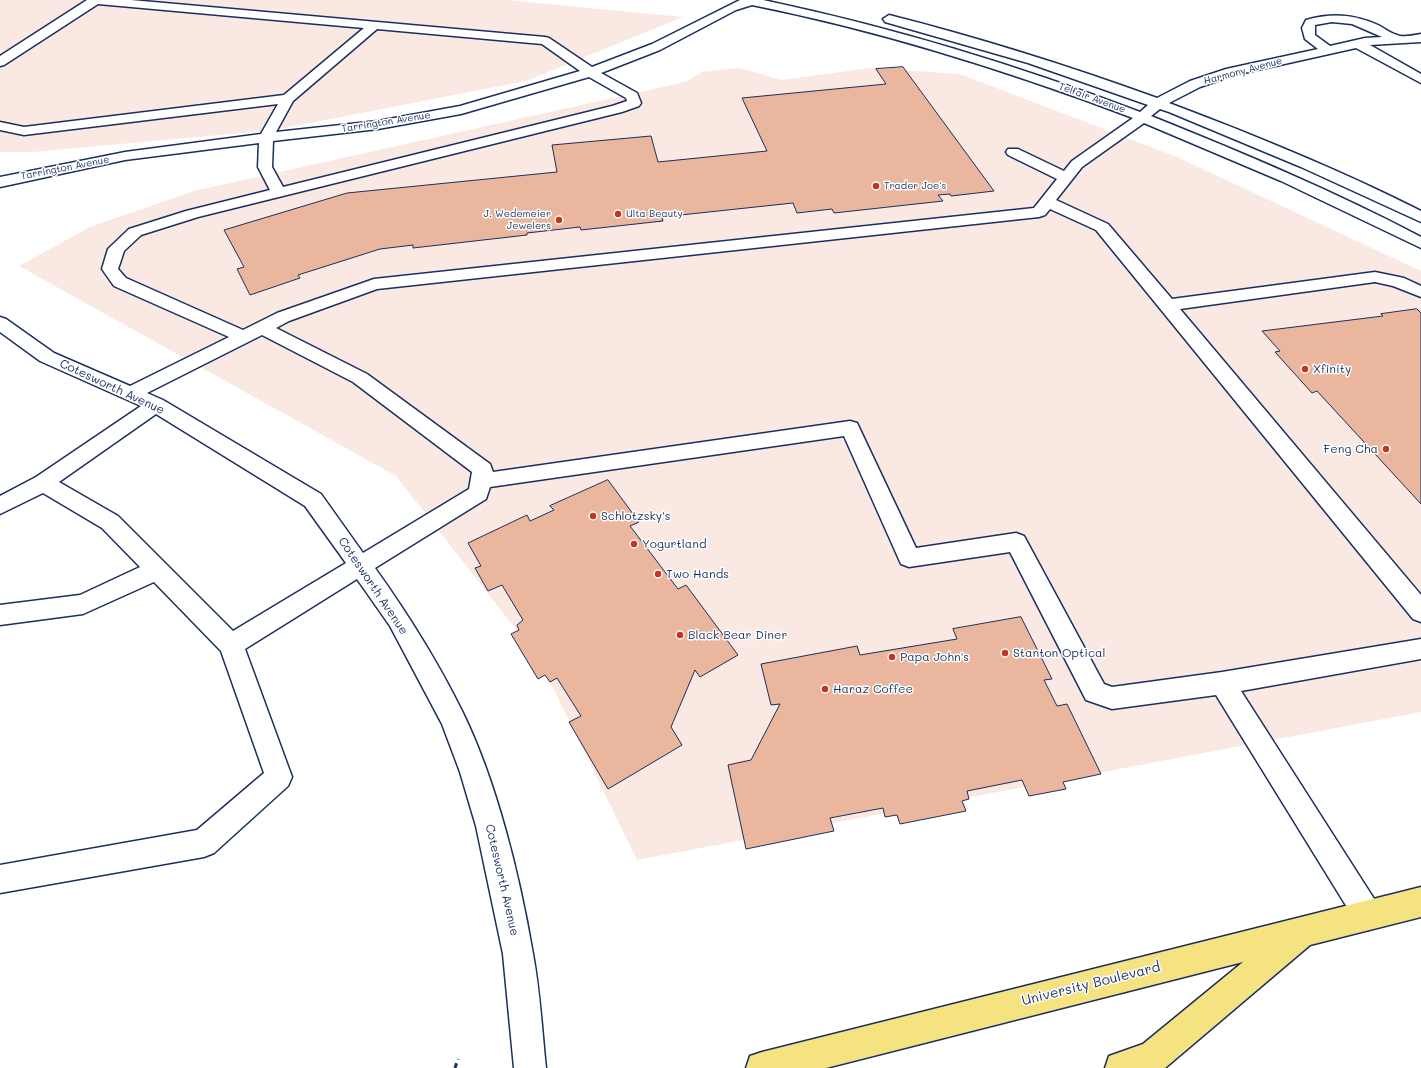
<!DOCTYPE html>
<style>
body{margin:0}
canvas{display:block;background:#fff}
</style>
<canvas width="1421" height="1068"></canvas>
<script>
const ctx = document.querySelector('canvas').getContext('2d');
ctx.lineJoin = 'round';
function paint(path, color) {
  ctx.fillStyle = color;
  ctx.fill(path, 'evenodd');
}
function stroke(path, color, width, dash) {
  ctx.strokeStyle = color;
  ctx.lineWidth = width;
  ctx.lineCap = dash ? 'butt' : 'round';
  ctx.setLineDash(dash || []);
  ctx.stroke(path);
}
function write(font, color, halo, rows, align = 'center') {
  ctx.font = font + ' Mali,sans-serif';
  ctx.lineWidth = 3;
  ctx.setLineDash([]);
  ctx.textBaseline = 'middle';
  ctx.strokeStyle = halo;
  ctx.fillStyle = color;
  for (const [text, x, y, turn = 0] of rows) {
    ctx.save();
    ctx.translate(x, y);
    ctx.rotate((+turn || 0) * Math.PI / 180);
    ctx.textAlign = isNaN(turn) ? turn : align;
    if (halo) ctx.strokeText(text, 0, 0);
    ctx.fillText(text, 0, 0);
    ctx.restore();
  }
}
paint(new Path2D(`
 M0 0H507L683 17 526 81 274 130 33 152H0Z
 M739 68 782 80 870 68 960 74 1177 157 1421 271V712L637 860 539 659 396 476 19 266 90 227 194 191 685 82 702 72Z`), '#f9e9e2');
const building = new Path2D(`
 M903 67 994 191 951 196 950 194 938 195 943 201 834 213 832 209 797 213 793 203 662 217 663 221 581 230 580 227 527 233V235L413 248V245L380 249 298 275 300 278 250 295 237 269 244 267 224 230 347 193 557 172 552 145 651 136 658 162 767 151 742 98 886 84 876 69Z
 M1417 309 1421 313V504L1317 391 1312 393 1275 352 1280 351 1262 331 1383 316 1381 314Z
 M608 480 639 522 630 526 678 589 686 585 738 655 700 677 695 670 671 727 682 745 608 789 569 722 581 716 557 678 550 682 545 675 538 679 511 634 519 630 517 625 523 620 502 585 488 591 475 568 481 566 468 543 527 515 530 521 554 510 550 506Z
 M1021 617 1052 679 1044 680 1057 706 1067 704 1101 774 1063 782 1066 789 1029 796 1022 780 967 791 969 799 962 801 966 811 900 824 897 815 885 817 883 808 830 818 834 831 746 849 728 765 751 760 780 704 771 705 761 664 857 646 860 655 957 639 953 629Z`);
paint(building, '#ebb69e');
stroke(building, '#1b2f5e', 1);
const minor = new Path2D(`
 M87 0H131L545 37 549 38 592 67 652 44 740 0H763C891 27 1017 65 1140 112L1148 105 1028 63 885 22 883 19 889 15C980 38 1069 66 1157 98L1190 81 1226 69 1318 49 1305 39 1302 28 1306 20C1331 13 1353 14 1378 25 1384 28 1390 33 1397 35 1403 38 1414 35 1421 34V42L1370 45 1421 74V83L1356 48 1235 75 1200 87 1169 103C1254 135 1340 170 1421 211V222L1301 167 1169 112 1160 109 1151 116C1243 153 1334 191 1421 237V248L1281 181 1144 123 1082 167 1056 200 1108 224 1172 299 1375 272 1404 278 1421 286V297L1393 286 1375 282 1180 309 1421 595V622L1413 619 1096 230 1050 209 1045 215 1039 217 377 289 289 321 276 328 367 374 490 464 493 472 850 421 857 423 916 548 1016 533 1024 536 1104 684 1112 687 1222 672 1421 639V659L1241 691 1378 905 1383 915 1378 925 1368 930 1358 925 1216 695 1112 709 1086 700 1010 552 909 567 901 564 844 436 490 487 486 499 375 568C408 614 438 662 463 713 497 783 520 877 533 954 540 991 542 1030 546 1068H514L503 954 476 826 460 772 442 724 390 626 357 579 245 649 292 777 288 786 214 853 204 857 0 893V865L197 830 264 773 221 651 154 582 83 614 0 625V605L80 595 140 567 102 528 43 493 0 514V496L36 477 141 406 40 361 0 332V317L6 319 54 353 130 386 229 337 114 286 102 269 108 249 129 229 186 211 270 190 258 167 259 143 125 160 0 187V177L125 152 261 134 278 104 24 135 0 130V122L24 127 284 95 364 28 98 4 4 65 0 66V56ZM752 5C882 31 1009 71 1133 118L1072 161 1064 171 1018 149H1008L1006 152 1008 155 1057 179 1034 208 374 279 277 313 243 330 126 278 118 269 124 251 141 235 198 217 622 112 639 106 641 103 637 93 601 73 660 50 736 10ZM1332 22 1352 24 1382 37 1365 38 1330 46 1315 35V25ZM377 29 542 44 580 71 460 106 378 121 276 132 293 101ZM589 77 626 98 627 101 612 106 283 187 272 167 273 141 378 129 461 114ZM262 335 353 382 472 472 469 489 363 553 321 494 163 400 147 393ZM156 414 305 506 346 563 233 631 118 516 59 482Z`);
const major = new Path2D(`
 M1421 887V917L1310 945 1165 1068H1105L1109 1056 1143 1044 1243 962 826 1068H746L750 1056 762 1052Z`);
stroke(minor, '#1b2f5e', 3);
stroke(major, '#1b2f5e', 3);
stroke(new Path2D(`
 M455 1068 458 1059`), '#1b2f5e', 3, [5, 4]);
paint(minor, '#fff');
paint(major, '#f5e382');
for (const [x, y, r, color] of [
 [876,186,4,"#c8321e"],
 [618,214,4,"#c8321e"],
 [559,220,4,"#c8321e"],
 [1305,369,4,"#c8321e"],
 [1386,449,4,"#c8321e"],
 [593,516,4,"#c8321e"],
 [634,544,4,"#c8321e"],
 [658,574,4,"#c8321e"],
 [680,635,4,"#c8321e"],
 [1005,653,4,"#c8321e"],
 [892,657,4,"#c8321e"],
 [825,689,4,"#c8321e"]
]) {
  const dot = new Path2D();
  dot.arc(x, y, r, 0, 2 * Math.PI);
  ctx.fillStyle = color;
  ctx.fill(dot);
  stroke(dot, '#fff', 1.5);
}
write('10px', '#1b2f5e', '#fff', [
 ["Harmony Avenue",1243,71,-15],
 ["Telfair Avenue",1092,98,20],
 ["Tarrington Avenue",386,122,-9],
 ["Tarrington Avenue",65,168,-11]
]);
write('10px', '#1b2f5e', '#fff', [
 ["Trader Joe's",884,186],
 ["J. Wedemeier",551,214,"right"],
 ["Jewelers",551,226,"right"],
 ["Ulta Beauty",626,214]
], 'left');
write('12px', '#1b2f5e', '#fff', [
 ["Xfinity",1313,369],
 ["Feng Cha",1378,449,"right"],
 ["Schlotzsky's",601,516],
 ["Yogurtland",642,544],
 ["Two Hands",666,574],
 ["Black Bear Diner",688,635],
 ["Stanton Optical",1013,653],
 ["Papa John's",900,657],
 ["Haraz Coffee",833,689]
], 'left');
write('12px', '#1b2f5e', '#fff', [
 ["Cotesworth Avenue",112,387,25],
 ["Cotesworth Avenue",373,586,56],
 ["Cotesworth Avenue",502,880,77]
]);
write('14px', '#1b2f5e', '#fff', [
 ["University Boulevard",1091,984,-14]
]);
</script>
